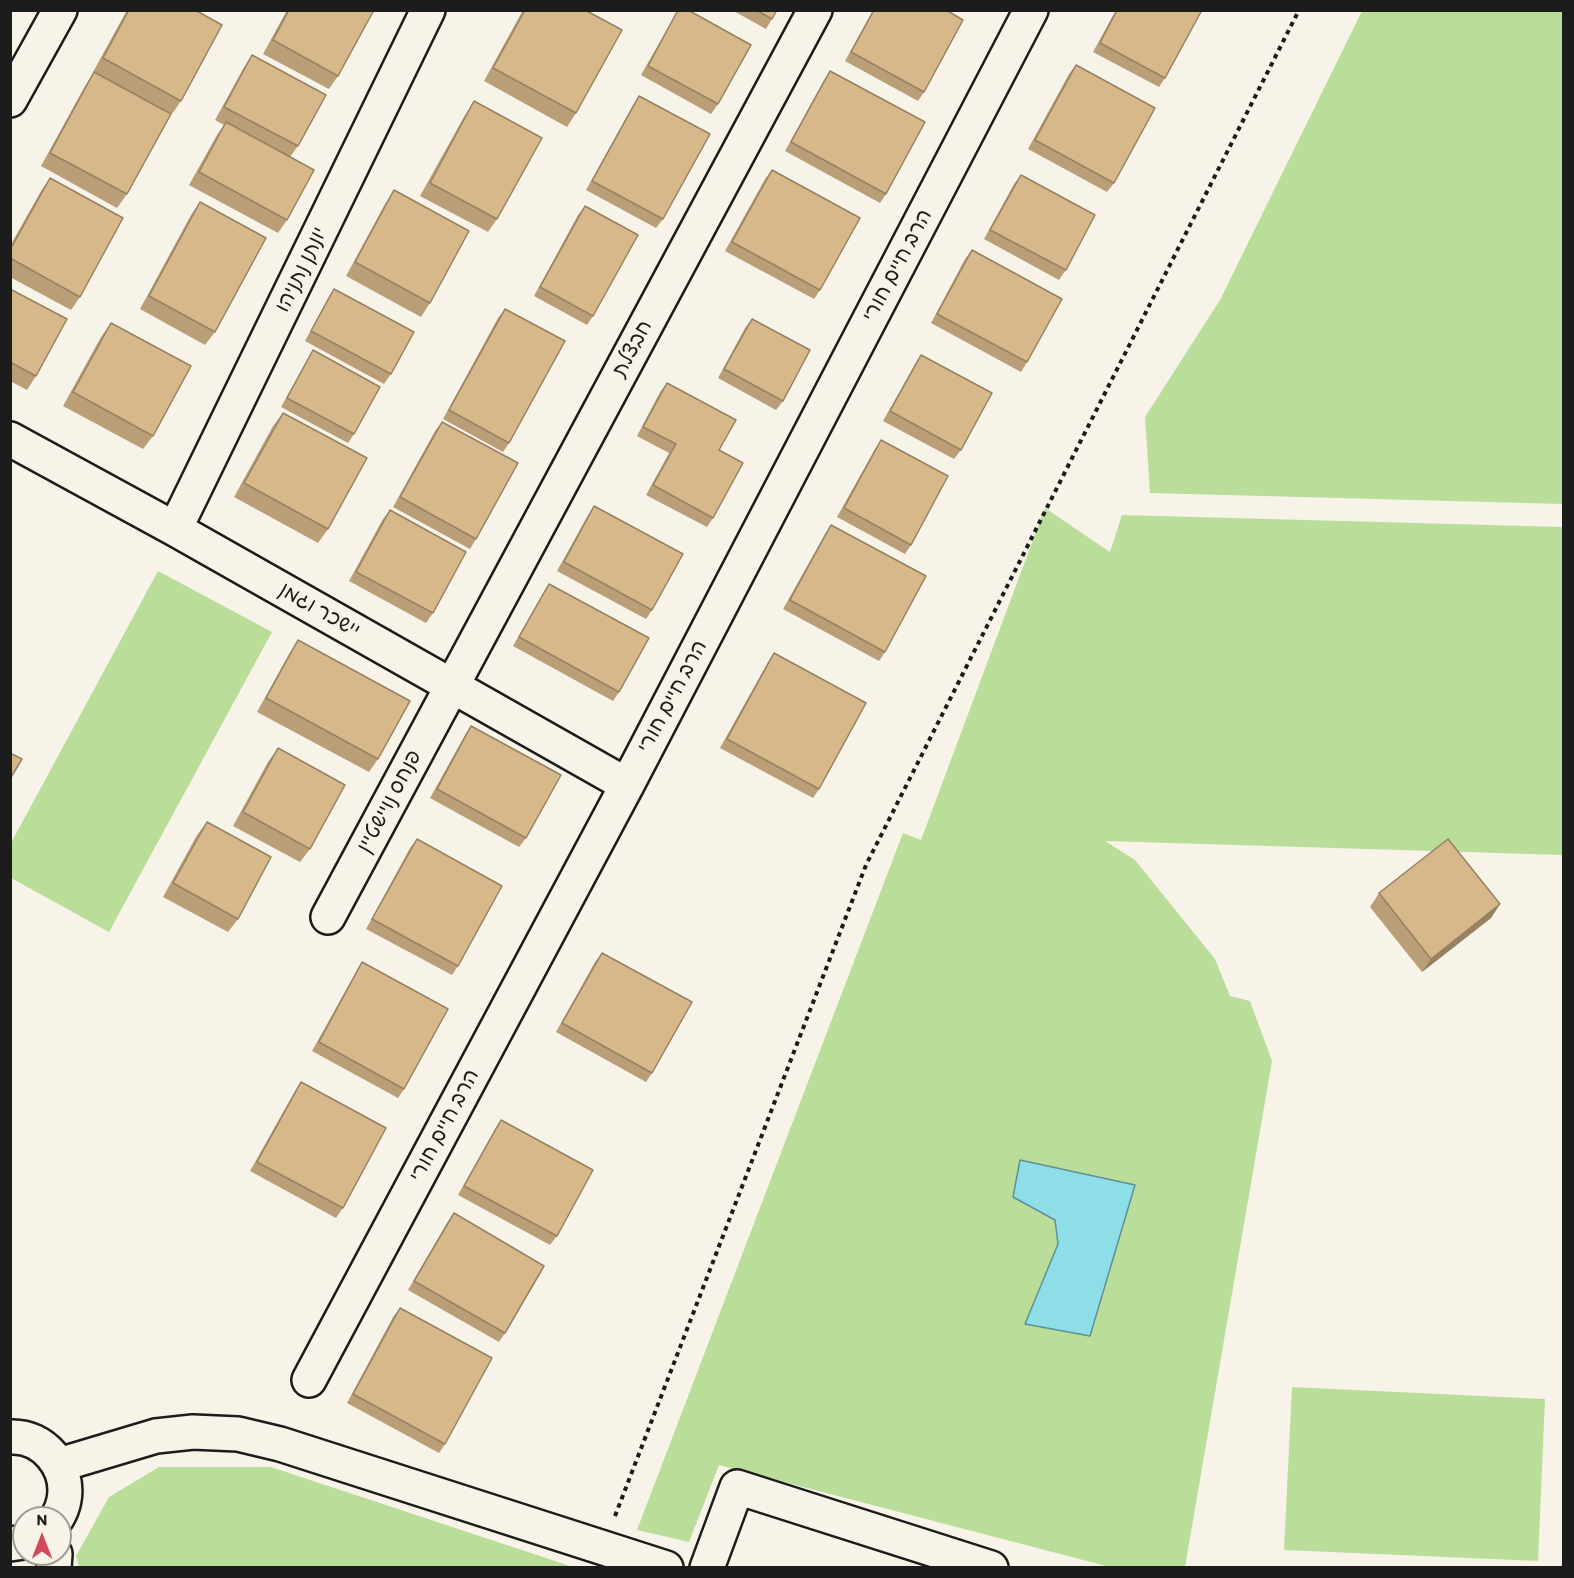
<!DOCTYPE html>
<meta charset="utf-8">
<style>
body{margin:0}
#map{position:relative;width:1574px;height:1578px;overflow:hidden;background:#f7f3e8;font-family:Itim,sans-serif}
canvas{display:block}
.frame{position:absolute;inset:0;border:12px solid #1c1c1c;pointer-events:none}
.north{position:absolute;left:12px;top:1506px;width:60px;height:60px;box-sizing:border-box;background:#f7f3e8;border:2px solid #9f9d96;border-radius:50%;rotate:0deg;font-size:16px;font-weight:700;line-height:24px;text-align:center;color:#1c1c1c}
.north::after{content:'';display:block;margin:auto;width:21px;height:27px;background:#d1495b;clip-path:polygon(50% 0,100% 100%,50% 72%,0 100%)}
</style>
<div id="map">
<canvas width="1574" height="1578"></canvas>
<div class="frame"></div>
<div class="north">N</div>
</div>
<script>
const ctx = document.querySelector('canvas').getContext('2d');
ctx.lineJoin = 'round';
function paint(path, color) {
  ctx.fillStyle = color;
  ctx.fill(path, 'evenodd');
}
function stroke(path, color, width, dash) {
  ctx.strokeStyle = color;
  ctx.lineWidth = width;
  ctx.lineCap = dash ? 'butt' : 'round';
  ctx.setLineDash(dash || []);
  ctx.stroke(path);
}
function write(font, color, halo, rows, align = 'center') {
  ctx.font = font + ' Itim,"Playpen Sans Hebrew",sans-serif';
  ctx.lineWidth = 6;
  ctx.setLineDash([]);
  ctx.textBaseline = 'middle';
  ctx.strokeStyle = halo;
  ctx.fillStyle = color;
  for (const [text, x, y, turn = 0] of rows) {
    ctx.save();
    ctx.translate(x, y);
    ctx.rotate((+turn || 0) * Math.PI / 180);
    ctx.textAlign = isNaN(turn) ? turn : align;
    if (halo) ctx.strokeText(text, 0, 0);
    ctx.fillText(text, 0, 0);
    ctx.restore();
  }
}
paint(new Path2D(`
 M1362 11H1563V504L1150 493 1145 417 1220 300Z
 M1045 508 1110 552 1122 515 1563 527V855L1105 841 1135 860 1215 959 1230 996 1250 1001 1272 1061 1185 1567H1110L719 1465 689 1542 637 1530 903 833 921 840Z
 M158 571 272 632 109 932 11 878V843Z
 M1292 1387 1545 1399 1538 1561 1284 1550Z
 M159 1467H271L573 1567H79L76 1556 109 1497Z`), '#bade99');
const water = new Path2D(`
 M1020 1160 1135 1185 1090 1336 1025 1324 1058 1244 1055 1220 1013 1197Z`);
paint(water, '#8ddee7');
stroke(water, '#609096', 1.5);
const minor = new Path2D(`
 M10 100 60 10
 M10 439 175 529 627 785
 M175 529 428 10
 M328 917 815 10
 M309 1380 627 785 1031 10
 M10 1437C44 1435 70 1468 64 1500 63 1506 60 1513 57 1518
 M59 1465 156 1436 193 1432 238 1434 280 1444 666 1568
 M10 1544 24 1542
 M54 1568 55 1554
 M707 1568 737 1487 991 1568`);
stroke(minor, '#1c1c1c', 38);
stroke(new Path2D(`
 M615 1516 866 865 1299 10`), '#1c1c1c', 4, [4.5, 4.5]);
stroke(minor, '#f7f3e8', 33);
paint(new Path2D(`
 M127 10H195L181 101 172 114 93 72Z
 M287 10H374L338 76 329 89 263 54Z
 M523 10H585L576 113 567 127 484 81Z
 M678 10H688L718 104 711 114 641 75Z
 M732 10H777L766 29Z
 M873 10H946L924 92 918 101 845 61Z
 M1116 10H1202L1165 78 1159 87 1093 52Z
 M252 55 298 146 290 157 287 220 278 233 189 185 217 135 224 125 215 120 243 69Z
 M1076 65 1114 183 1107 192 1028 149 1069 74Z
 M830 71 886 194 880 203 785 151 824 80Z
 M94 72 127 194 117 208 41 166 85 86Z
 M639 96 663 219 656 228 586 190 633 105Z
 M474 101 497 219 488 232 420 196 465 115Z
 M772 170 820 290 814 299 725 251 765 179Z
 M1021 175 1066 270 1059 280 984 239 1014 184Z
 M50 178 80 297 71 310 10 277V246L41 191Z
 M394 190 430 303 421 317 346 276 385 204Z
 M200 202 215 332 205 345 140 309 191 215Z
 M585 206 593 316 587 325 534 296 578 215Z
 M972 250 1027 362 1021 372 931 323 965 259Z
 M10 289 36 376 27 390 10 381Z
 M334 289 391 374 384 384 305 341 328 298Z
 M505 309 509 443 503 452 443 419 498 318Z
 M752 319 783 401 776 410 718 378 745 328Z
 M111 323 153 436 143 449 63 406 101 337Z
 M313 350 354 434 348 443 281 407 307 360Z
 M921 355 961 450 954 459 883 421 915 364Z
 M667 383 719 450 713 518 707 527 646 495 669 453 637 436 660 392Z
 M283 413 328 529 318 543 234 497 273 426Z
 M442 422 476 539 470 549 393 507 435 431Z
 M881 440 911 545 905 554 837 517 875 449Z
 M594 506 652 610 646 619 557 571 588 515Z
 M390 510 433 613 426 623 349 581 383 519Z
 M831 525 885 652 879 661 783 609 825 534Z
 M549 584 619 692 613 701 513 646 543 593Z
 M298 640 378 759 369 772 257 712 289 654Z
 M774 653 819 789 813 798 720 748 768 662Z
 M471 726 526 838 519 847 430 798 465 735Z
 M278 748 310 849 300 862 233 826 268 762Z
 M207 822 238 919 228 932 163 897 197 835Z
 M417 839 458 966 452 975 366 929 410 848Z
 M1379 893 1500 904 1491 918 1422 972 1370 907Z
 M602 953 652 1073 646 1082 556 1032 595 962Z
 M362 962 404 1089 398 1098 312 1051 356 972Z
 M301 1082 343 1208 336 1218 250 1171 295 1091Z
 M501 1120 557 1236 550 1245 458 1195 495 1129Z
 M454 1213 505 1333 499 1342 408 1290 447 1223Z
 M400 1308 445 1444 439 1453 347 1403 393 1317Z`), '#b99e78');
paint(new Path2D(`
 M1500 904 1491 918 1422 972 1431 959Z`), '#968161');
const building = new Path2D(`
 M129 10H195L222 25 181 101 103 58Z
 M289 10H374L338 76 273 40Z
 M525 10H585L622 30 576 113 493 68Z
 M678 10H688L751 45 718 104 648 66Z
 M756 10H777L772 19Z
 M874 10H946L963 20 924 92 851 52Z
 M1117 10H1202L1165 78 1100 43Z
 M252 55 326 95 298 146 224 107Z
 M1076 65 1155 108 1114 183 1035 140Z
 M830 71 925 122 886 194 791 142Z
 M94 72 171 114 127 194 50 153Z
 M639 96 710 134 663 219 592 181Z
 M474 101 542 138 497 219 430 183Z
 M226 122 314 170 287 220 199 172Z
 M772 170 860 218 820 290 732 242Z
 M1021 175 1095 215 1066 270 990 230Z
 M50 178 123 218 80 297 10 258V250Z
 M394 190 469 231 430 303 355 262Z
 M200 202 266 238 215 332 149 296Z
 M585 206 638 235 593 316 540 287Z
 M972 250 1062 299 1027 362 937 314Z
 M10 289 67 319 36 376 10 362Z
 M334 289 414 332 391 374 311 331Z
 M505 309 565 341 509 443 449 410Z
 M752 319 810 350 783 401 724 369Z
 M111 323 191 366 153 436 73 392Z
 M313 350 380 387 354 434 287 398Z
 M921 355 992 393 961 450 890 411Z
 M667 383 736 420 719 450 743 463 713 518 653 485 676 444 643 427Z
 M283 413 367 458 328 529 244 483Z
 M442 422 518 463 476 539 400 497Z
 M881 440 948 476 911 545 844 508Z
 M594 506 683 554 652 610 564 562Z
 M390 510 466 552 433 613 356 572Z
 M831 525 926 576 885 652 790 600Z
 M549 584 649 638 619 692 519 637Z
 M298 640 410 701 378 759 266 698Z
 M774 653 866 703 819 789 727 739Z
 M471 726 561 775 526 838 437 789Z
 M278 748 345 785 310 849 243 812Z
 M10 753 22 759 10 779Z
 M207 822 271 857 238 919 173 883Z
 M417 839 502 886 458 966 372 919Z
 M1448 839 1500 904 1431 959 1379 893Z
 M602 953 692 1002 652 1073 562 1023Z
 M362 962 448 1009 404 1089 319 1042Z
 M301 1082 386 1128 343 1208 257 1162Z
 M501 1120 593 1170 557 1236 464 1186Z
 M454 1213 544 1266 505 1333 414 1281Z
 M400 1308 492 1358 445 1444 353 1394Z`);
paint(building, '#d7b88b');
stroke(building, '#968161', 1.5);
write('21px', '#1c1c1c', '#f7f3e8', [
 ["הרב חיים חורי",898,266,-62],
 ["יונתן נתניהו",302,270,-64],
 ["חבצלת",633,349,-62],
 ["יישכר וגמן",319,611,30],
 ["הרב חיים חורי",673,697,-62],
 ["פנחס נויישטיין",390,802,-62],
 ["הרב חיים חורי",445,1126,-62]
]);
</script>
